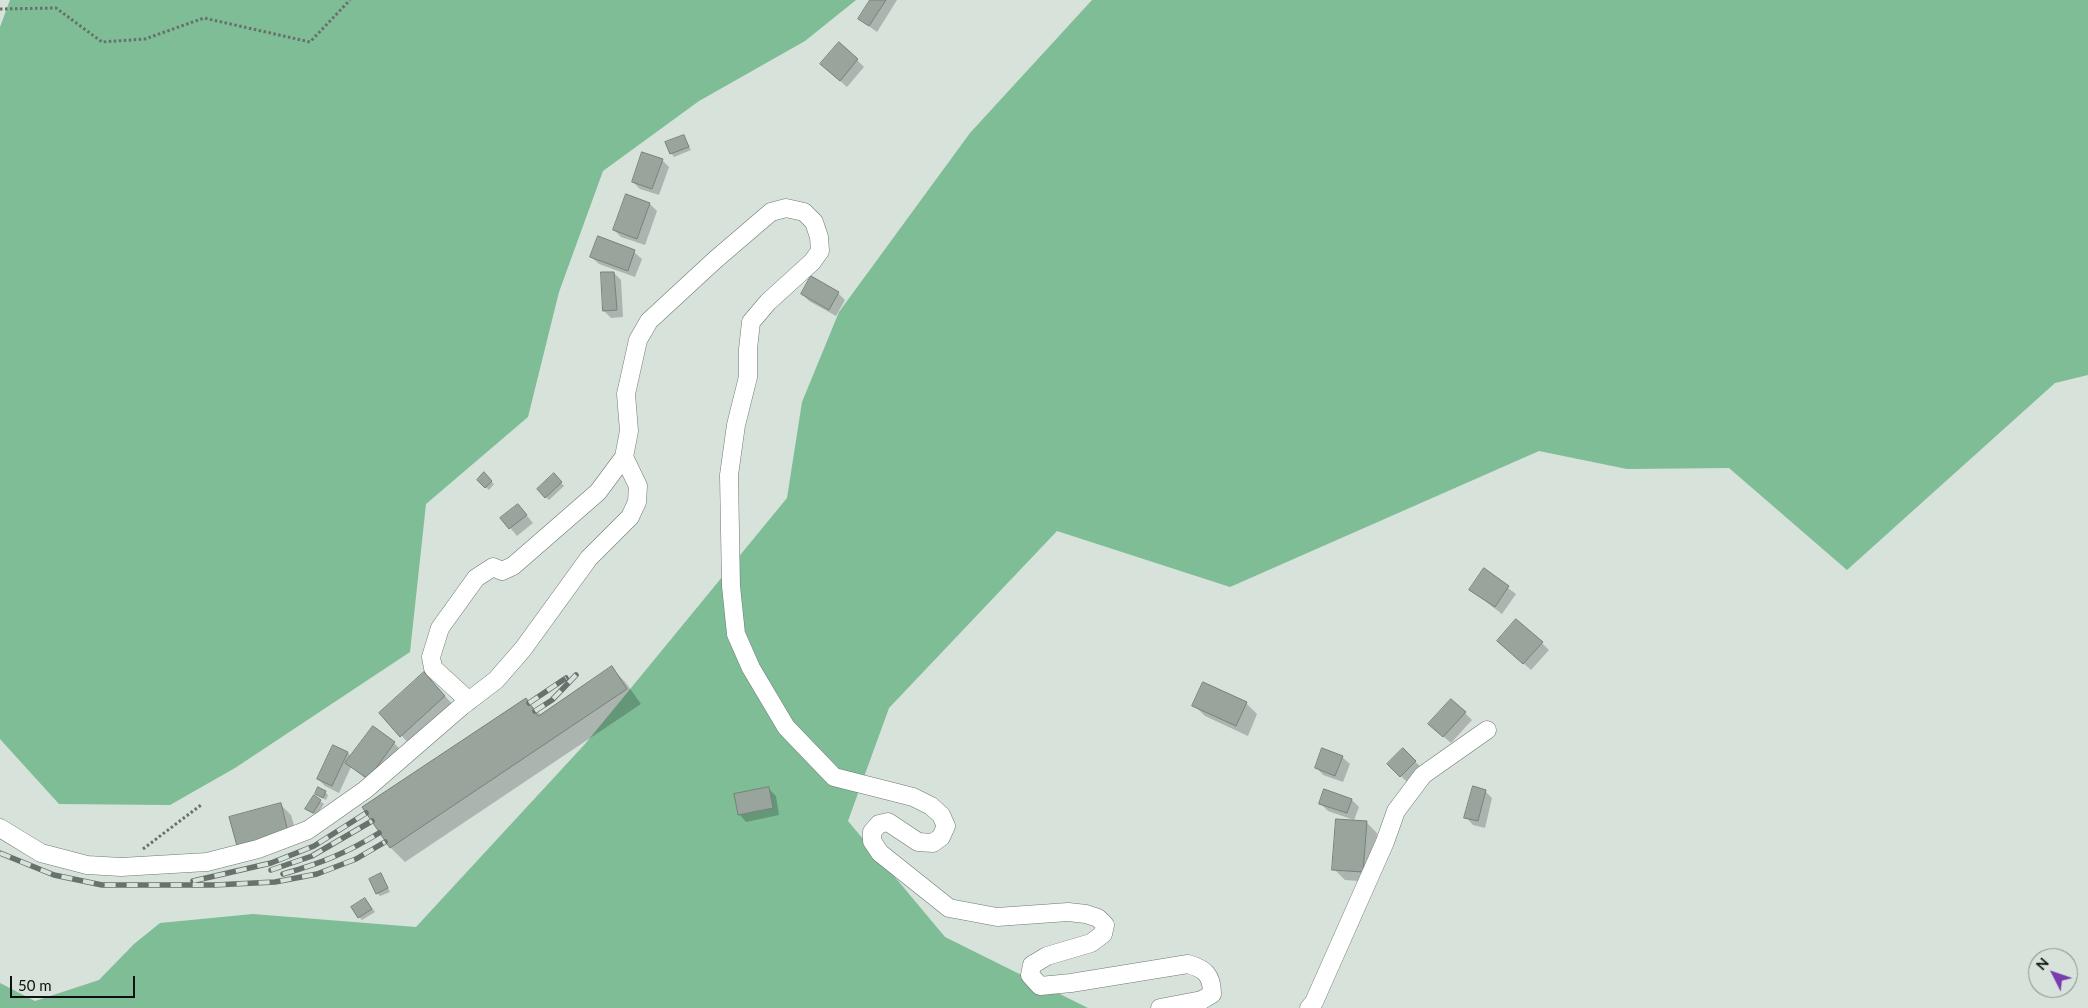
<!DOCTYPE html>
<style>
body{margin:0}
#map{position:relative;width:2088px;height:1008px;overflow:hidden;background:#d6e2da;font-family:Lato,sans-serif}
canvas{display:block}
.north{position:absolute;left:2028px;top:948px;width:50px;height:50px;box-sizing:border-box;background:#d6e2da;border:1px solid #868e89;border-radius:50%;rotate:311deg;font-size:14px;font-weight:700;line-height:20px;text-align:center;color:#0d110f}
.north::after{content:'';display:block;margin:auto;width:18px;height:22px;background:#7b3bb0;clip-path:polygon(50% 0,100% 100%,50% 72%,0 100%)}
.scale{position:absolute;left:10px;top:976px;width:125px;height:22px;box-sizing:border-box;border:2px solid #0d110f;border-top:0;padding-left:6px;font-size:15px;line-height:18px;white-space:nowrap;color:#0d110f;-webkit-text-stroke:4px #d6e2da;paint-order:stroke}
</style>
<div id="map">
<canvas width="2088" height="1008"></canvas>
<div class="north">N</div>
<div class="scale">50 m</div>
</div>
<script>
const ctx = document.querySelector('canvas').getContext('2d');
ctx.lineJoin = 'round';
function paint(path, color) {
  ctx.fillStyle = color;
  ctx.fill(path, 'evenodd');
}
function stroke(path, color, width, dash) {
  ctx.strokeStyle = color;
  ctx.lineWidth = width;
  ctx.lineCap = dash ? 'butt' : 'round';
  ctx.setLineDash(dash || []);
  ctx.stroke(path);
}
paint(new Path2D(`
 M10 0H856L805 41 699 101 603 171 559 292 528 417 426 504 410 652 235 768 170 805 59 804 0 739V27Z
 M1092 0H2088V375L2055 383 1847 570 1729 468 1627 469 1539 451 1230 587 1057 531 889 708 848 821 945 937 1088 1008H0V983L35 1001 99 980 134 944 160 923 253 914 416 927 585 744 787 498 802 402 839 312 970 133Z`), '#7ebd95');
paint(new Path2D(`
 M871 0H897L877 32 859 19Z
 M857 60 864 67 847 87 829 71Z
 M684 137 691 150 674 157 671 153Z
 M662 160 669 167 659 195 640 189 633 182Z
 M650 204 657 211 645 245 621 237 614 230Z
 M634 252 642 259 635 277 599 264 591 257Z
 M614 273 621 280 623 317 611 318 604 311Z
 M838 293 845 300 836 316 809 301 802 294Z
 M484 474 494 484 489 490 478 480Z
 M554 475 564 486 549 500 538 489Z
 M518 505 533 523 517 536 502 518Z
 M1484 570 1516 594 1502 614 1471 590Z
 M1542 643 1549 650 1531 670 1506 648Z
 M612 668 626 683 641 704 405 862 391 848 364 807 525 699 541 715Z
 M435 685 455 707 412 747 381 713Z
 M1246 703 1257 714 1248 736 1205 716 1194 705Z
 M1465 713 1472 720 1451 743 1437 731Z
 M394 743 405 754 379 789 351 767 339 793 325 786 318 779 348 753 352 757Z
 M1403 750 1423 769 1408 783 1389 764Z
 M1342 757 1350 764 1343 782 1323 775 1316 767Z
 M769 789 776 796 779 815 746 822 739 814Z
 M1485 791 1492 798 1485 828 1473 825 1466 817Z
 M325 792 328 795 326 800 316 794Z
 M314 797 324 804 316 816 307 808Z
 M1352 800 1359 807 1354 820 1328 811 1320 803Z
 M280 804 291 815 299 843 249 856Z
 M1366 822 1377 833 1373 882 1345 880 1334 869Z
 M381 874 390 892 380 896 377 893Z
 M365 899 375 912 362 920 359 917Z`), '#0003');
const building = new Path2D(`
 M870 0H886L869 26 858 19Z
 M839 42 858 59 840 81 820 64Z
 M684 135 689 147 670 154 665 142Z
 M642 152 663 159 652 189 632 182Z
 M626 194 650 203 637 239 613 230Z
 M598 236 635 250 628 271 590 257Z
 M601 272H614L617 310 603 311Z
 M811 276 839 292 829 310 801 294Z
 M484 472 492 481 485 488 477 480Z
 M554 473 562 482 545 498 537 489Z
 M518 504 527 515 509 529 500 518Z
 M1484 568 1509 586 1495 607 1469 590Z
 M1516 619 1543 642 1523 664 1497 641Z
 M612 666 627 689 390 848 362 807 526 698 538 716Z
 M424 672 445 696 400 737 379 713Z
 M1203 682 1247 702 1236 726 1192 706Z
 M1451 699 1466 712 1443 737 1428 724Z
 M373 726 395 742 368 779 345 763Z
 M333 745 348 752 332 786 317 779Z
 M1322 748 1343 756 1335 776 1315 768Z
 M1403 748 1416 761 1400 777 1387 764Z
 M1473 786 1486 790 1478 821 1464 818Z
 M318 787 326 791 323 798 315 794Z
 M769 787 773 808 738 815 734 794Z
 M1324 789 1352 799 1347 813 1319 804Z
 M314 795 321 800 313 813 305 809Z
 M281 803 288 832 237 846 229 817Z
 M1336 819 1367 821 1363 872 1332 870Z
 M381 873 388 888 376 894 369 879Z
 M365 898 372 909 358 918 351 907Z`);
paint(building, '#99a49c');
stroke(building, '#77817a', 1);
const minor = new Path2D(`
 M469 701 433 668 431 657 440 628 476 578 493 567 502 571 513 566 598 492 624 457
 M0 828 41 853 87 865 121 867 207 862 258 849 308 830 365 790 462 706 496 680 523 649 589 558 630 517 637 502 638 486 624 457 629 431 626 394 638 340 649 321 715 260 771 212 786 208 804 212 814 222 819 237 820 251 812 262 768 302 751 322 748 349V377L736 425 729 475 731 586 736 634 751 668 786 727 834 777 913 797 931 806 941 815 946 826 941 837 933 843 918 842 888 822 879 824 872 832V841L880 853 949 908 997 917 1068 912 1086 914 1098 918 1105 925 1103 934 1091 943 1047 956 1032 965 1030 975 1040 986 1071 983 1188 964C1205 969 1212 975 1212 994L1202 1000 1160 1008
 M1309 1008 1314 1002 1385 842 1396 811 1423 775 1487 730`);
stroke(minor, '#6e7972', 19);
stroke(new Path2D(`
 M0 9 56 8 102 42 145 39 204 18 310 42 350 0
 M143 849 201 805`), '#68706b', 3, [2.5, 2.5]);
stroke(minor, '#fff', 18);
const rail = new Path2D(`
 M529 703 566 678
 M535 711 552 700 576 675
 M0 853 54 875 102 885H214L275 882 317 874 356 859 385 842
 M271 870 312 856 372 821
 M283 874C319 864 347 853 379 833
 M193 881 271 863 314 846 366 813`);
stroke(rail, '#69716c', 5.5);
stroke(rail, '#d6e2da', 4, [11]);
</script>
